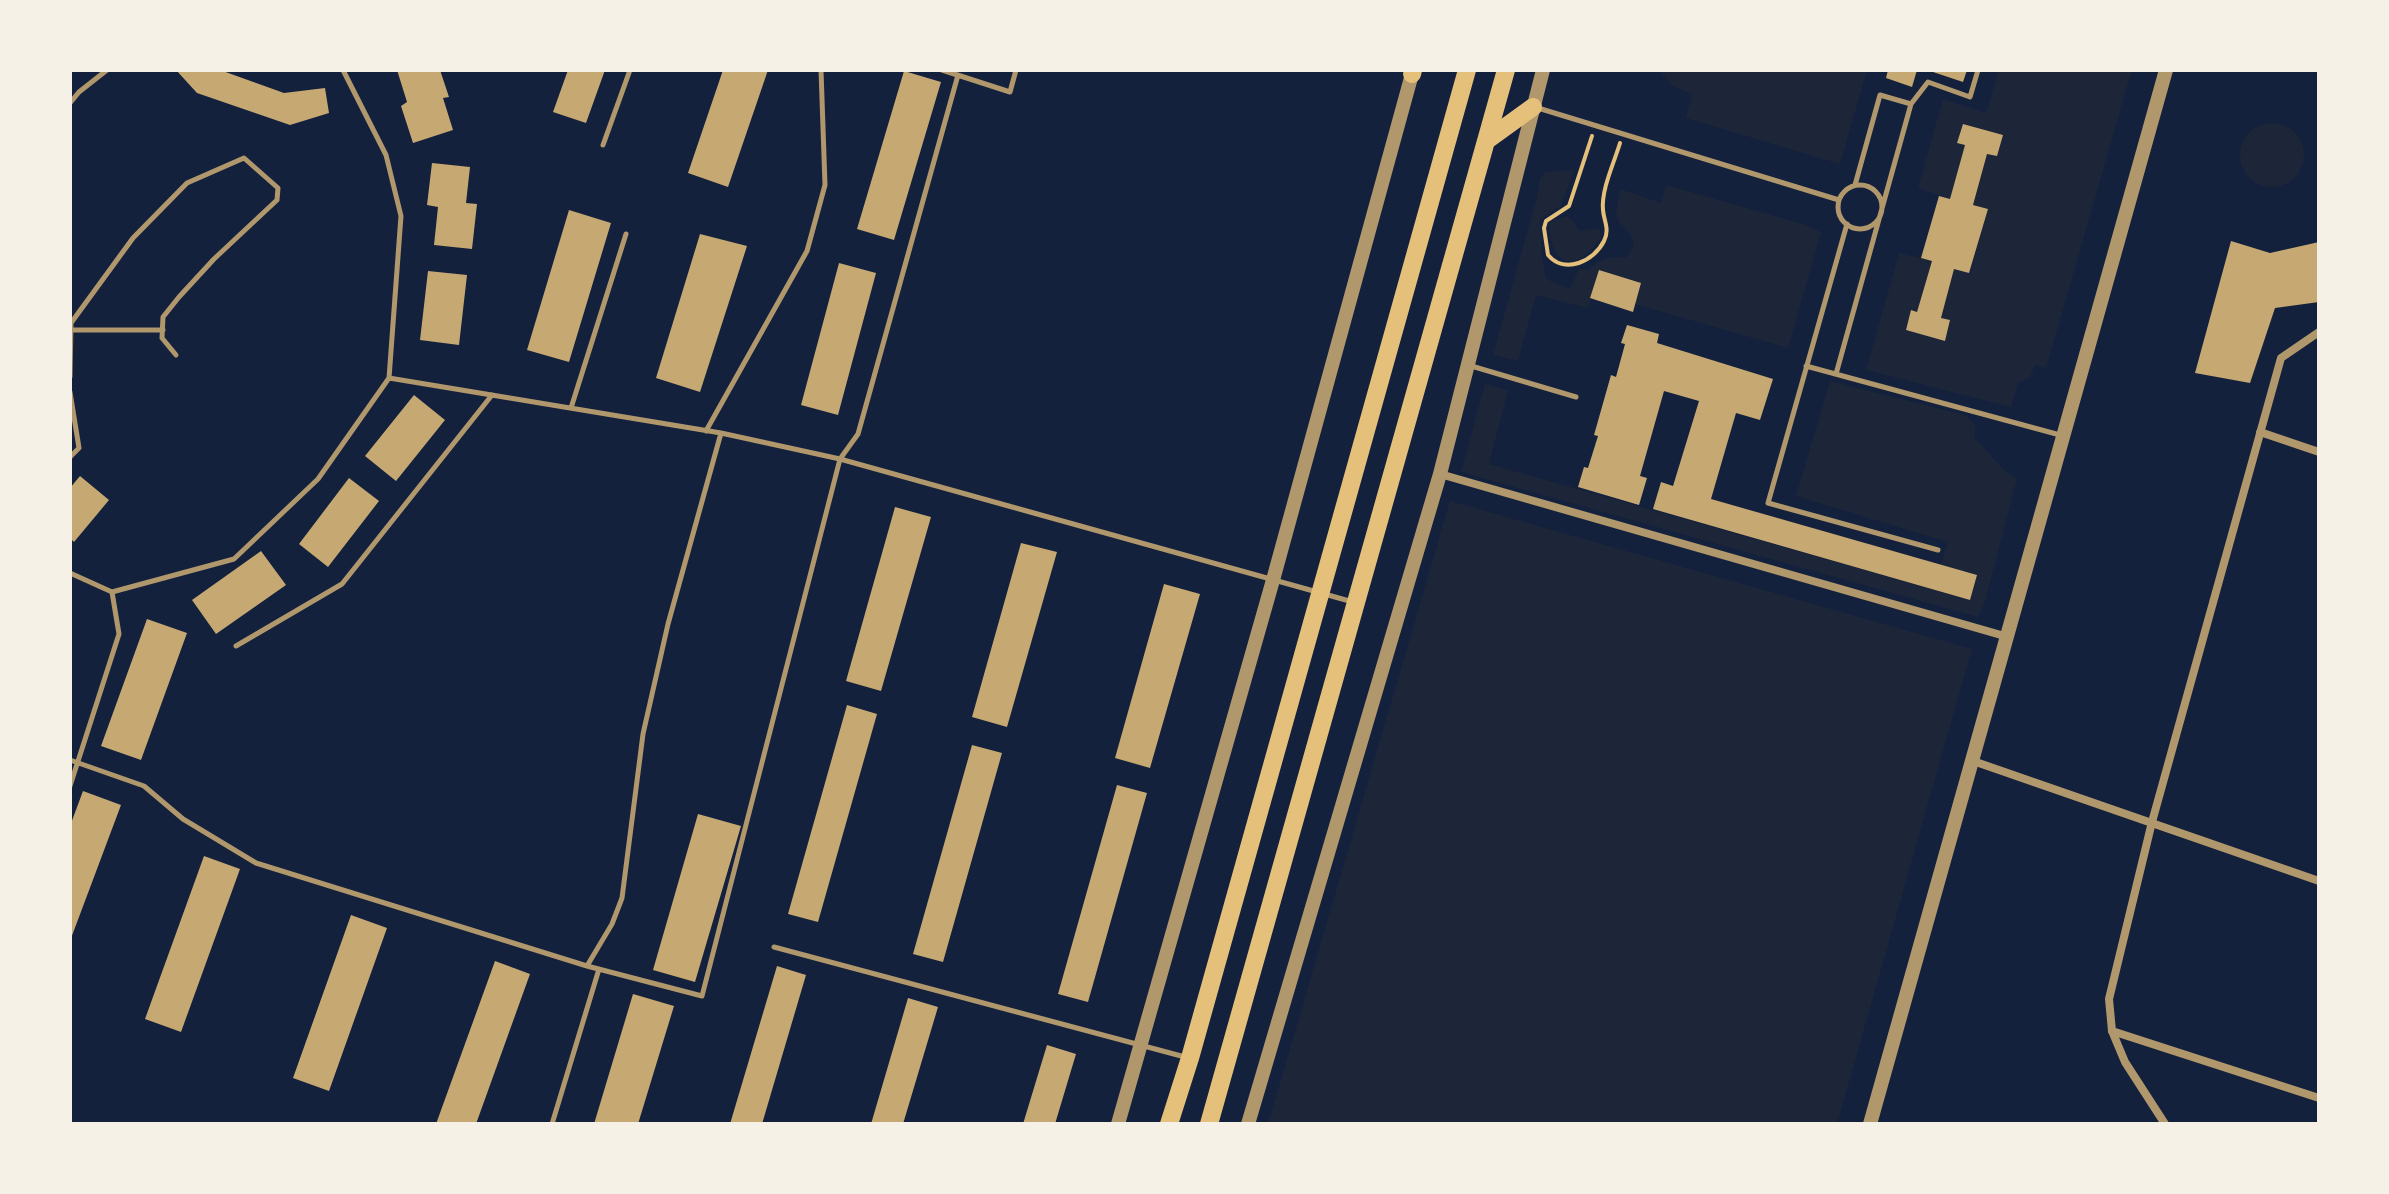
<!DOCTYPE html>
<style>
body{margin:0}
#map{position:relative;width:2389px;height:1194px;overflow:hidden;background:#14213d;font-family:Inter,sans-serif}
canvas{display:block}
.frame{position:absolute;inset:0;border:72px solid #f6f1e7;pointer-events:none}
</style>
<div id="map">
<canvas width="2389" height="1194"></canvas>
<div class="frame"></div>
</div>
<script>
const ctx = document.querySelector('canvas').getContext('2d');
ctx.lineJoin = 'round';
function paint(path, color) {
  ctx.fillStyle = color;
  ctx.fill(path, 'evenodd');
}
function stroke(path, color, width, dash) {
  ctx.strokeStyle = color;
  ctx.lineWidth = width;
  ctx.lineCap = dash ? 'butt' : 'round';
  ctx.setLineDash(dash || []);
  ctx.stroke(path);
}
paint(new Path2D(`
 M1658 70H1867L1840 164 1686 118 1692 94 1673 86Z
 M1999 70H2132L2046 368 2035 365 2030 377 2018 383 2011 407 1866 370 1899 253 1932 261 1917 312 1911 311 1906 330 1945 341 1950 321 1941 318 1954 269 1970 273 1988 209 1973 205 1987 154 2003 135 1963 124 1957 143 1965 145 1950 199 1918 188 1943 99 1986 113Z
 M2240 155a32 32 0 1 1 64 0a32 32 0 1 1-64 0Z
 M1574 170 1561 206 1540 219C1539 224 1544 274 1546 279L1570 289 1579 269 1588 270C1601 258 1608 257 1625 258 1645 238 1625 234 1616 216L1620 189 1661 203 1666 185 1806 225 1821 232 1788 348 1635 304 1641 283 1600 270 1588 308 1536 295 1518 361 1493 355 1537 197 1540 178 1546 172Z
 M1568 216 1580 231 1599 228 1601 236C1579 275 1547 267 1550 221Z
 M1830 381 1965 415 1976 426 1974 437 2005 471 2017 479 1985 601 1978 617 1461 472 1485 384 1508 390 1489 464 1970 600 1977 575 1941 565 1948 542 1796 496Z
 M1450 501 1972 649 1837 1124H1268Z`), '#1d2539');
paint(new Path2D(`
 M176 70H220L284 93 325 88 329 113 290 125 197 93Z
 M397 70H440L449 97 443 98 453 130 413 143 401 106 407 102Z
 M568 70H605L586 123 553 112Z
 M723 70H768L728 187 688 173Z
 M1888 70H1917L1912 87 1886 78Z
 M1927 70H1967L1963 82Z
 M904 71 941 82 894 240 857 229Z
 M1963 124 2003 135 1997 156 1987 154 1973 205 1988 209 1969 273 1954 269 1941 318 1950 320 1945 341 1906 330 1911 310 1917 312 1932 261 1921 258 1939 196 1950 199 1965 145 1957 143Z
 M432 163 470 167 466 203 477 204 472 249 434 245 438 207 427 205Z
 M569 210 611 223 569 362 527 350Z
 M700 234 747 246 700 392 656 378Z
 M2231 241 2270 253 2319 242V302L2275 308 2250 383 2195 373Z
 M839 263 876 273 838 415 801 405Z
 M1599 270 1641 283 1633 312 1590 298Z
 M428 271 467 275 459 345 420 340Z
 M1627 325 1659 334 1657 343 1773 379 1760 420 1736 413 1711 499 1977 575 1970 600 1653 509 1661 482 1673 486 1699 401 1664 391 1640 476 1647 478 1639 505 1578 487 1584 467 1588 468 1598 436 1594 435 1611 375 1616 377 1625 344 1621 343Z
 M414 395 445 420 396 481 365 456Z
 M80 476 109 500 74 542 70 538V488Z
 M349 478 379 501 328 567 299 544Z
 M895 507 931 517 881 691 846 681Z
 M1021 543 1057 552 1007 727 972 717Z
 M261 551 286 585 216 634 192 600Z
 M1164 584 1200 594 1150 768 1115 758Z
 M147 619 187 633 141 760 101 746Z
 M847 705 877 714 818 922 788 914Z
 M972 745 1002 753 943 962 913 954Z
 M1117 785 1147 793 1088 1002 1058 994Z
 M83 791 121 805 70 941V826Z
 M698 814 741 826 695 982 653 970Z
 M204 856 240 869 181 1032 145 1019Z
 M351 915 387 928 329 1091 293 1078Z
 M495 961 530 974 476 1124H436Z
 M777 966 806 975 762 1124H730Z
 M633 994 674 1006 638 1124H594Z
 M908 998 938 1007 903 1124H871Z
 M1047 1045 1076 1054 1055 1124H1023Z`), '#c6a872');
stroke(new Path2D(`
 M1592 136 1569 206 1546 221 1544 228 1548 255C1565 275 1594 261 1604 241 1610 229 1604 222 1603 210 1601 190 1614 163 1620 143`), '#e5c07b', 4);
stroke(new Path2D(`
 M942 70 1010 92 1016 70
 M70 103 79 92 107 70
 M1911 104 1928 82 1970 97 1978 70
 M1538 108 1839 200
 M603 145 630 70
 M1838 207a22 22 0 1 1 44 0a22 22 0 1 1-44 0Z
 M1847 224 1768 503 1938 550
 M72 330H163
 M1468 365 1576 397
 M1806 366 2060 435
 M1836 374 1911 104 1880 95 1855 185
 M70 377 71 323 133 238 187 183 244 158 278 188 277 200 214 259 179 297 163 317 162 338 176 355
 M389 378 721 433 840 459 1353 602
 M70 392 79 448 70 457
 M571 408 626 234
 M706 431 807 251 825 185 821 70
 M70 573 112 592 234 559 318 479 389 378 401 216 386 155 343 70
 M236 646 342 584 492 395
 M70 760 144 786 183 819 256 863 587 966 702 996 840 459 858 434 958 75
 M70 786 119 634 112 592
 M774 947 1185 1057
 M587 966 612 924 622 898 643 734 668 624 721 433
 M552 1124 599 969`), '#b1986c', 5);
stroke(new Path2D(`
 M2260 432 2319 452
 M1440 474 2008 637
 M1973 761 2319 881
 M2112 1031 2319 1098
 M2165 1124 2125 1062 2112 1031 2109 999 2152 822 2281 358 2319 332`), '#b1986c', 8);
stroke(new Path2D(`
 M1118 1124 1273 580 1412 74
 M1248 1124 1440 474 1543 70
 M1870 1124 2166 70`), '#b1986c', 14);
stroke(new Path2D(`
 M1412 74 1413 70
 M1486 141 1533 107
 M1169 1124 1190 1058 1467 70
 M1209 1124 1506 70`), '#e5c07b', 18);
</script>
